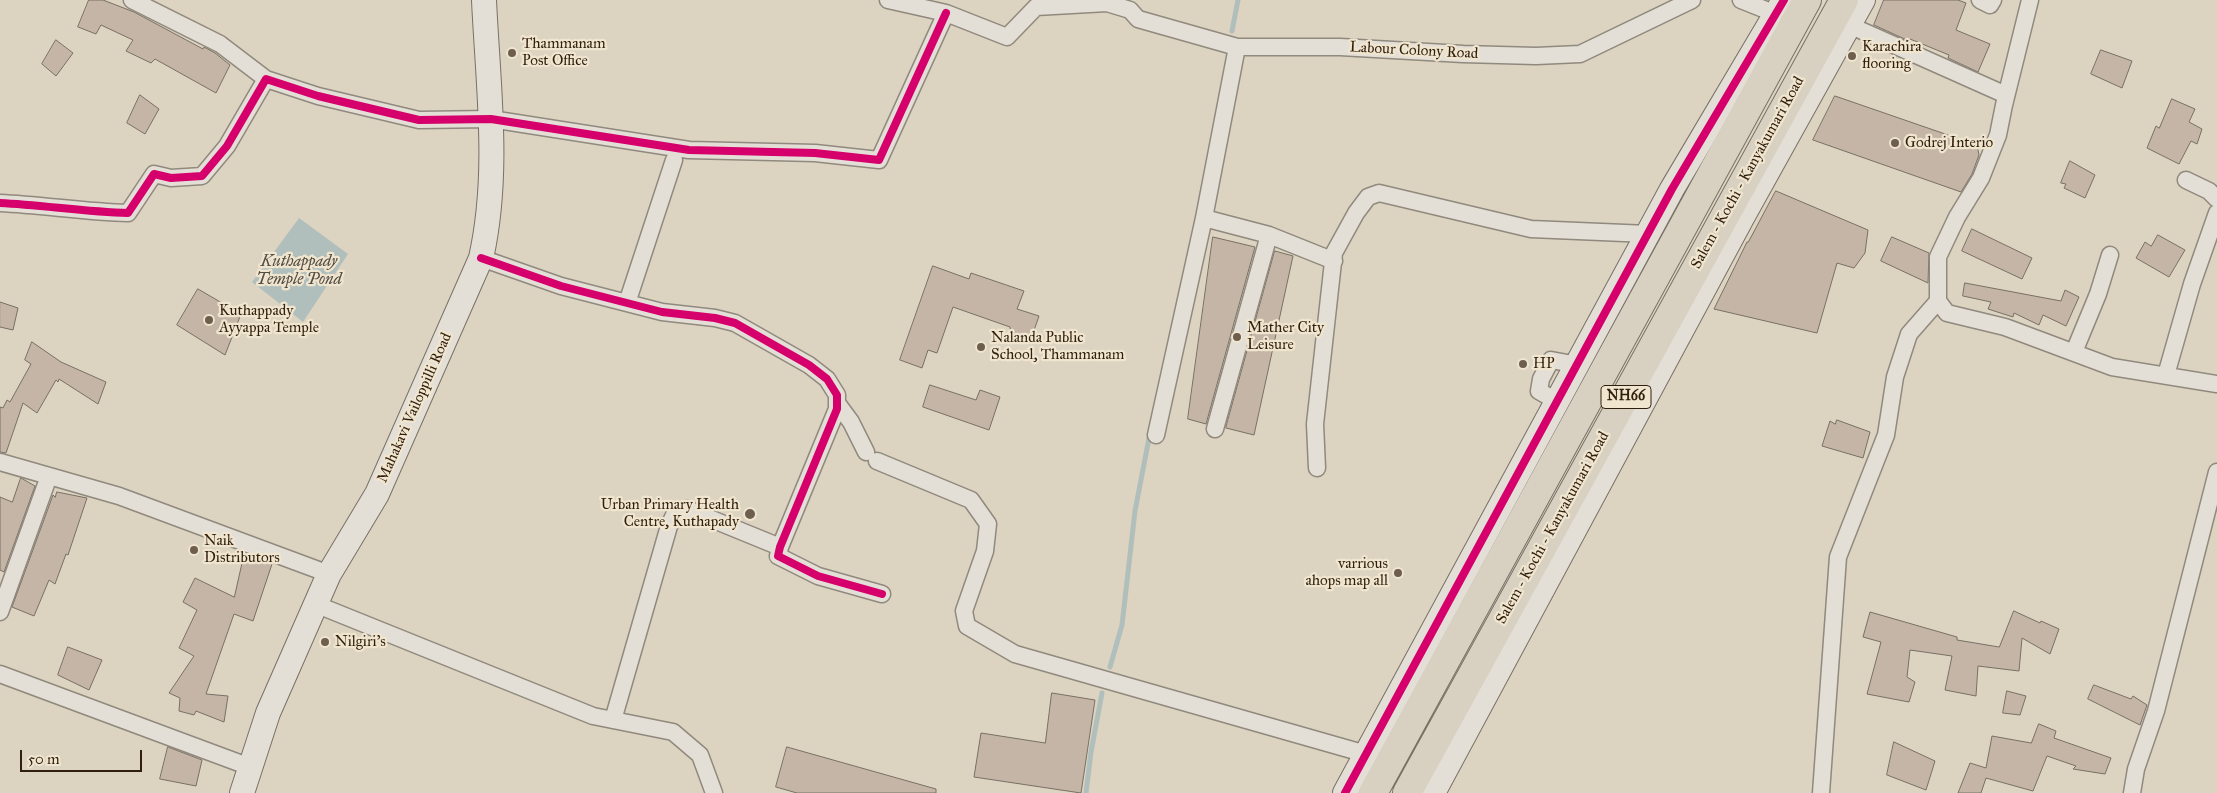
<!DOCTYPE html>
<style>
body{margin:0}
#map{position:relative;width:2217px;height:793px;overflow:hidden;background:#dcd3c1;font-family:"IM FELL Great Primer",serif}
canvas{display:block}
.scale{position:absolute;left:20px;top:750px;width:122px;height:22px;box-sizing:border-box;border:2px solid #311f0e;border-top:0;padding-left:6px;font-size:15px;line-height:18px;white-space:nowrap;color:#311f0e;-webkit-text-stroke:4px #f0e5cf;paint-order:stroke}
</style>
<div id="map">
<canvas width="2217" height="793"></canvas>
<div class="scale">50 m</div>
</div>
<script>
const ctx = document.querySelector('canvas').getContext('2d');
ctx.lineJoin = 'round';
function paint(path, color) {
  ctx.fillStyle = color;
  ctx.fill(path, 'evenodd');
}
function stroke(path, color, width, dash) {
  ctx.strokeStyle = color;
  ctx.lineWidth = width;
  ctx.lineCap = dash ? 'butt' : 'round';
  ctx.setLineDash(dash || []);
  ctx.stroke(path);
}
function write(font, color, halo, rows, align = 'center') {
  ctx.font = font + ' "IM FELL Great Primer",serif';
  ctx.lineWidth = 4.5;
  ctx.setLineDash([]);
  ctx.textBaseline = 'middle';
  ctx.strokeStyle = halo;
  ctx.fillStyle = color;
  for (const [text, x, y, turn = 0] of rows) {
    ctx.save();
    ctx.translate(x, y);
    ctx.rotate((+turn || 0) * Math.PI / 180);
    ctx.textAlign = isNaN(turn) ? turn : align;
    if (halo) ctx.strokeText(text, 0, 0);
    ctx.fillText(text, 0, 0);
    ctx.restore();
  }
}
paint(new Path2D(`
 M299 218 348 254 303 322 252 282Z`), '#b1bfbc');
stroke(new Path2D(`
 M1232 31 1238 0
 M1110 667 1122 625 1135 511 1150 433
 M1086 793 1091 752 1102 693`), '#b1bfbc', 5);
const building = new Path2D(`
 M89 0H103L134 12 203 49 204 47 215 53 230 65 216 93 155 59 151 63 126 51 133 40 101 25 96 34 78 27Z
 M1884 0H1958L1966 3 1956 30 1990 44 1978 72 1948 58 1949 55 1910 39 1909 41 1874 25Z
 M56 40 73 53 56 76 42 64Z
 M2101 50 2132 61 2122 88 2091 74Z
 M140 95 159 109 145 134 127 123Z
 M1835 96 1977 145 1979 155 1972 174 1961 192 1813 140Z
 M2172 99 2195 109 2189 122 2202 129 2197 144 2191 141 2179 164 2147 148 2156 126 2159 128Z
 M2070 161 2095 175 2085 198 2064 188 2066 184 2061 183Z
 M1776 191 1868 230 1865 253 1854 268 1837 263 1817 333 1714 309 1747 242H1748Z
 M1972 229 2032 258 2022 279 1962 251Z
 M2158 235 2185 250 2169 277 2136 258 2145 242 2151 246Z
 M1213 237 1255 247 1206 424 1188 419Z
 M1892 237 1929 253 1928 283 1881 261Z
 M1275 251 1293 256 1254 435 1226 428Z
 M933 266 969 279 971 273 1024 291 1017 309 1039 316 1030 342 1011 336 1010 327 953 307 937 353 928 350 922 368 900 360Z
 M1965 283 2061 301 2065 290 2079 297 2066 326 2043 315 2039 325 2014 313 2013 317 1988 309 1991 302 1963 296Z
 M198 289 241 314 225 355 177 325Z
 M0 302 18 308 13 330 0 327Z
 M32 342 61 362 106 382 98 404 59 379 58 382 56 380 37 413 23 403 6 453 0 452V407L3 408 7 400 10 402 31 364 25 360Z
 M930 385 976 400 980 390 1000 397 989 430 923 407Z
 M1837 420 1870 432 1863 458 1822 446 1830 421 1835 424Z
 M21 478 35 486 4 572 0 570V497L12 502Z
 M57 492 87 498 68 555 66 554 55 584 49 580 34 616 12 607 53 495 55 497Z
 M244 556 272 564 253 621 234 614 206 694 228 696 224 722 196 711 194 715 179 711 180 698 169 693 194 656 179 648 197 610 183 602 195 578 234 597Z
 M2014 611 2040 623 2041 621 2059 629 2050 654 2022 638 2019 671 1978 666 1976 696 1945 690 1952 656 1910 650 1907 677 1915 682 1909 702 1867 694 1881 642 1863 637 1870 612 1957 637V640L1999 647Z
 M68 647 102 660 89 690 58 675Z
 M2094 685 2131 699 2133 696 2147 705 2140 725 2088 699Z
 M2007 691 2026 696 2020 715 2003 713Z
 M1052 693 1095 700 1081 793 974 777 981 733 1045 743Z
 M2039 724 2056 731 2054 738 2111 758 2105 774 2073 769 2076 766 2047 756 2033 791 1986 778 1981 793H1958L1970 763 1986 768 1992 736 2031 743Z
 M1894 742 1935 761 1926 790 1887 775Z
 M168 747 202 760 196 786 160 779Z
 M787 747 936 789V793H797L776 787Z`);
paint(building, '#c5b5a6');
stroke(building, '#787065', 1);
const street = new Path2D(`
 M132 0 220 44 266 79
 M888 0 946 13 1007 37 1036 7 1107 3 1130 10
 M1741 0 1776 14
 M1980 0 1990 5 1993 0
 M2030 0 2004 105 1998 135 1981 178 1957 217 1938 257V301L1947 313 2005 327 2112 367 2217 384
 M1130 10 1138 19 1237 47H1340L1463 54 1536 56 1580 54 1692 0
 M1849 25 2006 95
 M2186 180 2209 191 2217 199
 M0 203C43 205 85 212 128 213L154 174 171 178 202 176 227 146 266 79 318 96 419 120 491 119 689 150 815 153 879 160 946 13
 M1204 218 1237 47
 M481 258 561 286 662 312 715 318 735 323 809 365 827 379 837 395V409L780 547 778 556 818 576 882 594
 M627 303 674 160
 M2074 352 2098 294 2110 255
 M2166 375 2192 284 2217 213
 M1558 402 1539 391 1541 379 1551 360 1578 365
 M837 403 851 422 866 452
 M1215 429 1269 235
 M1156 435 1204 218 1269 235 1334 261
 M877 461 971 500 988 524 985 551 964 611 967 626 1015 654 1366 754
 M0 462 119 496 329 574
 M1317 468 1315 424 1334 253 1356 213 1368 197 1379 193 1531 229 1648 234
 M315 604 593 716 673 732 700 755 714 793
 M0 612 49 476
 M0 674 250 767
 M613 720 669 526 676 511 687 509 780 547
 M1821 793 1838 557 1886 435 1895 377 1909 334 1938 301
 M2132 793 2136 769 2156 711 2217 472`);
const secondary = new Path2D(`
 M242 793 268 713 329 574 377 494 481 258C500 173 488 86 484 0
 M1345 793 1672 189 1784 0
 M1433 793 1743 216 1863 0`);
const highway = new Path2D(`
 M1373 793 1807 0
 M1407 793 1844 0`);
stroke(street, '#90897d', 19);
stroke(secondary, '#787065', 26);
stroke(highway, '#787065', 30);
stroke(street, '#e4dfd6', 16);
stroke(secondary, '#e4dfd6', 24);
stroke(highway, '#d8d0c1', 28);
stroke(new Path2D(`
 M0 203C43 205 85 212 128 213L154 174 171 178 202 176 227 146 266 79 318 96 419 120 491 119 689 150 815 153 879 160 946 13
 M481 258 561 286 662 312 715 318 735 323 809 365 827 379 837 395V409L780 547 778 556 818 576 882 594
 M1345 793 1672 189 1784 0`), '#d6006c', 8);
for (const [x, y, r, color] of [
 [512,53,5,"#6d5e4d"],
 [1852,56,5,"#6d5e4d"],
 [1895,143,5,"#6d5e4d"],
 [209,320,5,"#6d5e4d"],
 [1237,337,5,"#6d5e4d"],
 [981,347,5,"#6d5e4d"],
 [1523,364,5,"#6d5e4d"],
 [750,514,6,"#6d5e4d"],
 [194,550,5,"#6d5e4d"],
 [1398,573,5,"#6d5e4d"],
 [325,642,5,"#6d5e4d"]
]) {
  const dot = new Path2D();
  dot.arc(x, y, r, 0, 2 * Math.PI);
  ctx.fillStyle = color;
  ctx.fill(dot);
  stroke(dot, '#f0e5cf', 2);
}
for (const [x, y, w] of [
 [1626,397,50]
]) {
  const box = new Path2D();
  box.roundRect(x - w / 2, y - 11.5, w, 23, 4);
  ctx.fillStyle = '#f0e5cf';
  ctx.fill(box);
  stroke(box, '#311f0e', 1);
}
write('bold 14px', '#311f0e', null, [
 ["NH66",1626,397]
]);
write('15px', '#311f0e', '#f0e5cf', [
 ["Thammanam",522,44],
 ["Post Office",522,61],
 ["Karachira",1862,47],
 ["flooring",1862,64],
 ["Godrej Interio",1905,143],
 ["Kuthappady",219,311],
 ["Ayyappa Temple",219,328],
 ["Mather City",1247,328],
 ["Leisure",1247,345],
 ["Nalanda Public",991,338],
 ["School, Thammanam",991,355],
 ["HP",1533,364],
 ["Urban Primary Health",739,505,"right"],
 ["Centre, Kuthapady",739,522,"right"],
 ["Naik",204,541],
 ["Distributors",204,558],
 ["varrious",1388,564,"right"],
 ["ahops map all",1388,581,"right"],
 ["Nilgiri's",335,642]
], 'left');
write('15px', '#311f0e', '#f0e5cf', [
 ["Labour Colony Road",1414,51,3],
 ["Salem - Kochi - Kanyakumari Road",1748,173,-61],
 ["Mahakavi Vailoppilli Road",415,408,-66],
 ["Salem - Kochi - Kanyakumari Road",1553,528,-61]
]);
write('italic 16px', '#524c42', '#f0e5cf', [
 ["Kuthappady",299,262],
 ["Temple Pond",299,280]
]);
</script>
